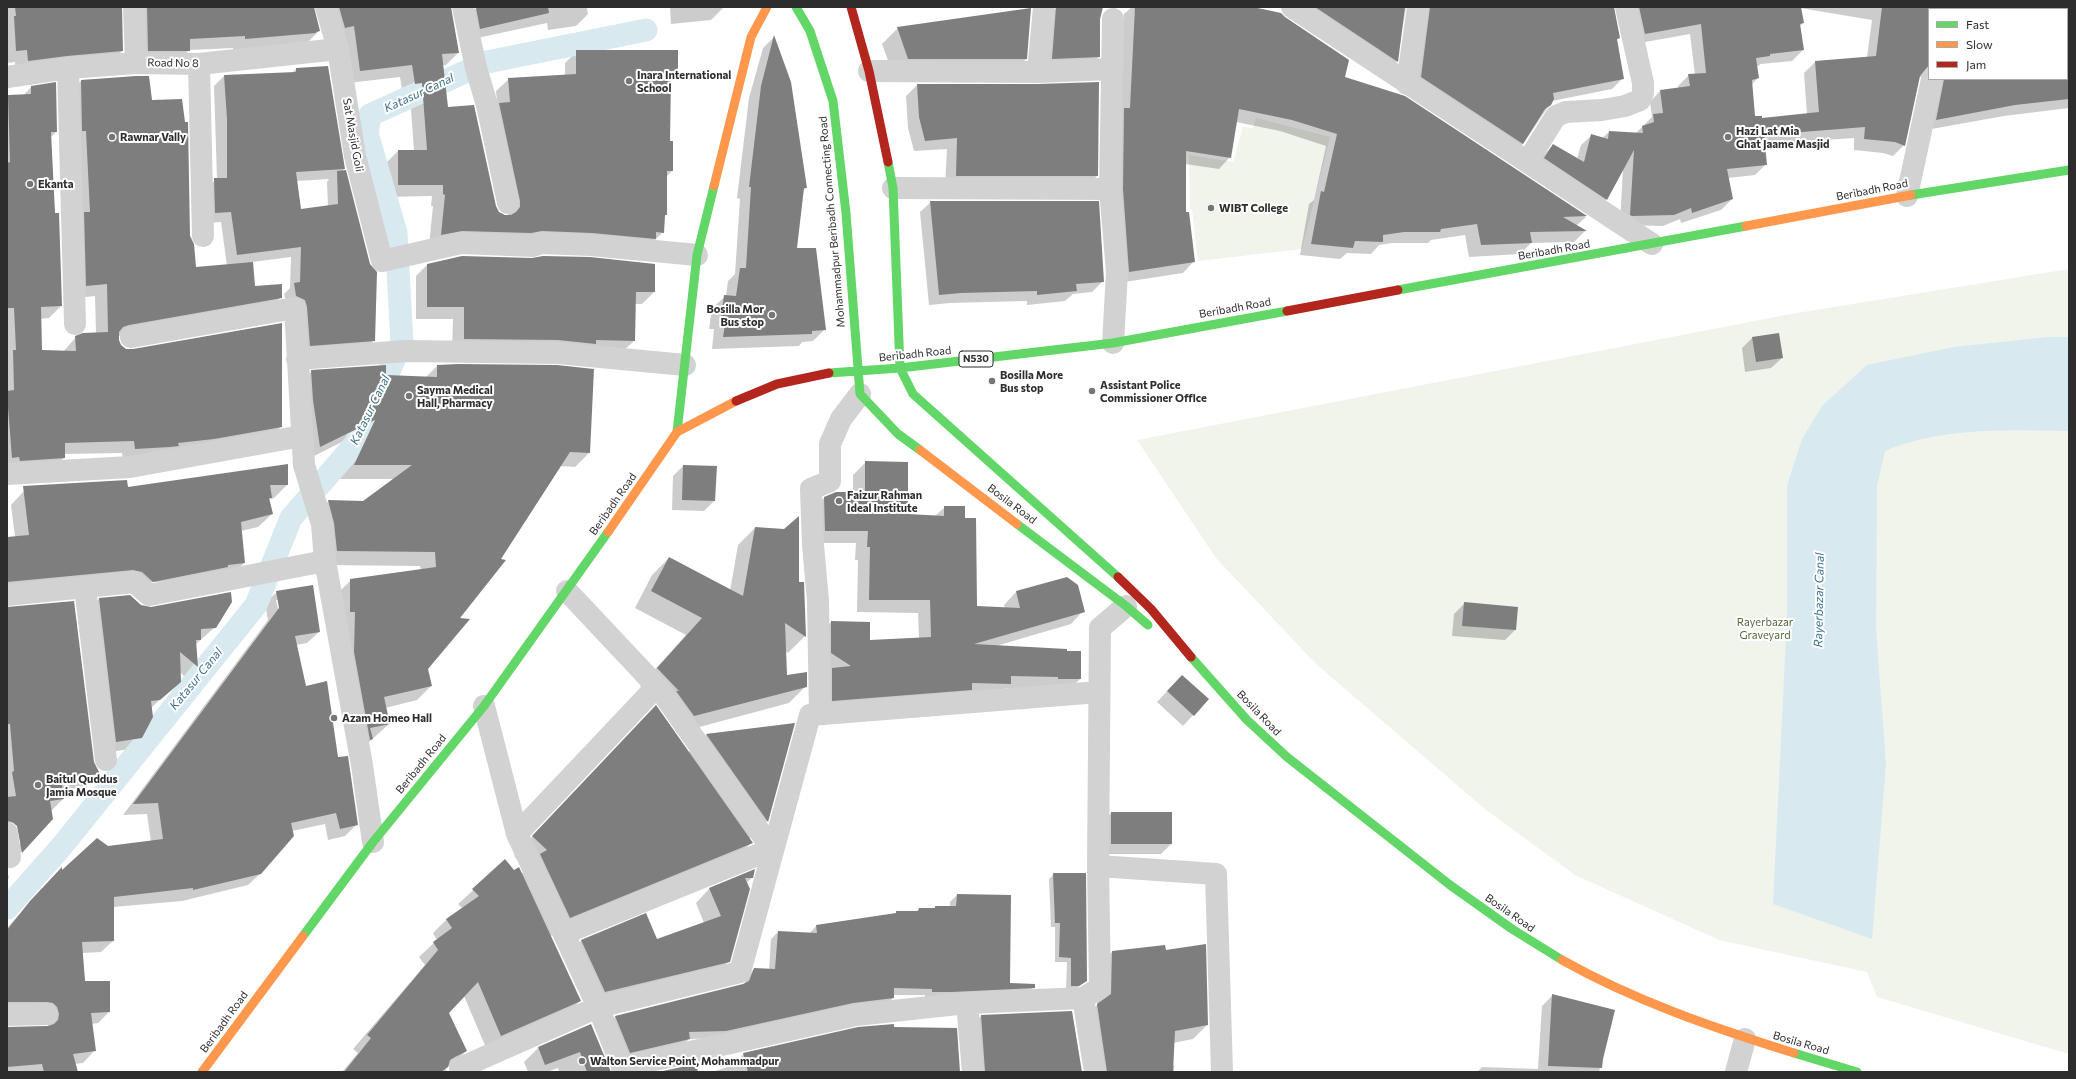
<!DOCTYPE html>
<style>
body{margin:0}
#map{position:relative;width:2076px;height:1079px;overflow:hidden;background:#fff;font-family:Commissioner,sans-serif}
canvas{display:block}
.frame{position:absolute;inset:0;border:8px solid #2d2d2d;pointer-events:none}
.legend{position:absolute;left:1928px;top:8px;width:140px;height:72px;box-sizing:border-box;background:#fff;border:1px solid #ababab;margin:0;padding:5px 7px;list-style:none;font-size:12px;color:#2d2d2d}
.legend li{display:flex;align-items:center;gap:8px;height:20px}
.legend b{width:20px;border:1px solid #ababab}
</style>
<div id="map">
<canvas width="2076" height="1079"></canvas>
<div class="frame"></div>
<ul class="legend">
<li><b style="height:5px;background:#63d668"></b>Fast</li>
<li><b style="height:5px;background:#ff974d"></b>Slow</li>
<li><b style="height:5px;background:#b3261e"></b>Jam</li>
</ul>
</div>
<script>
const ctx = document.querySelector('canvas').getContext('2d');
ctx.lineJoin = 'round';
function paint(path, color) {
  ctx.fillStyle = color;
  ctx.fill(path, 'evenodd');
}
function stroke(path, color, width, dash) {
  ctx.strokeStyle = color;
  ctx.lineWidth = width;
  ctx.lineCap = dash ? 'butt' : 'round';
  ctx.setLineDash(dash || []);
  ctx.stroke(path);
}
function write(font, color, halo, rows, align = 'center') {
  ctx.font = font + ' Commissioner,sans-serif';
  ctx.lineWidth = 4;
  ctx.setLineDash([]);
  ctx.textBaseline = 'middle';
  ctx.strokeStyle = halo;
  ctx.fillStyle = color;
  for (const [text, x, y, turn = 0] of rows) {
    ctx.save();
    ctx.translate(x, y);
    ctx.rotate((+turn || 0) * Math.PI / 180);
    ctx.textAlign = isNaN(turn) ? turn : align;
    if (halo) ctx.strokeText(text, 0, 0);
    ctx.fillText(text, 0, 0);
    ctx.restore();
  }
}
paint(new Path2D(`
 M1256 118 1330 137 1302 249 1198 261 1192 209H1190L1189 155 1233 162 1243 127 1253 128Z
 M2069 269V1054L1877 997 1867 972 1719 940 1575 875 1486 810 1315 663 1216 558 1137 440 1791 314Z`), '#f0f4eb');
paint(new Path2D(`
 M2048 337H2069V431C2008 430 1942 427 1885 451L1877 486 1876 629 1886 764 1872 939 1773 904 1787 616V486L1802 439 1822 406 1867 365 1954 347Z`), '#d8e9f0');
paint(new Path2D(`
 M7 7H121L122 51 110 63 16 73 15 62 7 63Z
 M123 7H313L319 31 307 43 233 51V48L189 50 177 63H136L128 8Z
 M317 7H450L458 53 446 65H442L447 108 498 212 503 216H508V214L496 91 509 79 565 75V63L577 51 677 74 670 81 669 142H672V171L666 177V215L664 217 663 232 651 244 429 246 433 206H431L432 196 386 197V163L398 151H414L410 95H403L400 77 348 83Z
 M477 7H595L587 8 588 14 576 26 548 30 547 23 468 40 464 21Z
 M670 7H723V8L711 20 671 24Z
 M1057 7H1102L1100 19 1099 57 1088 67 1042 69 1046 18Z
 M1132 7H1248L1344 78 1404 97 1586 217 1576 226 1585 231 1574 242 1531 243 1520 254 1469 257 1465 235 1431 240 1428 243H1392L1379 245 1371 254 1347 253 1340 259 1300 255 1309 204 1314 200 1326 146 1280 131 1236 122 1230 157 1219 169 1185 164V213L1194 261 1183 273 1118 283 1119 115 1124 14Z
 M1293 7H1406L1397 61 1386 72Z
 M1413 7H1613L1619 38 1616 40 1623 78 1612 89 1552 101 1523 144 1512 154 1410 88Z
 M1621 7H1934V9H1929V79H2067V9H1945L1942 7H2069V108L2004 116 1926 130 1923 77H1919L1904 145 1893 156 1883 153 1854 150V138L1764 144 1766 164 1755 175 1728 178 1732 199 1721 210 1681 223 1680 219 1663 226 1620 225 1623 168 1606 199 1596 210 1534 169 1543 156 1553 145 1577 159 1581 145 1592 135 1602 138 1609 132 1635 134 1652 117 1650 102 1660 91 1678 89V86L1689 75H1695L1690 34 1634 44ZM1800 8 1872 20 1867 57 1815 62 1804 73 1807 114 1761 119 1754 117 1751 85 1758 78 1756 67 1761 64 1792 61 1803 50 1800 26 1803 23Z
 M1030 9 1026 59 1010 75 893 74 882 44 898 28Z
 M774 37 790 83 806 188 803 191 796 249 825 329 813 341 802 342 799 346 712 349 714 329H709L712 308 726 296 728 281 735 274 740 199 737 198 749 98 763 48Z
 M296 69 344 169 341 172 374 340 364 351 300 355 284 294 290 288 291 257 252 262 255 287 281 297 269 309 118 336V340L120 345 126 350 281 427 268 439 123 461 122 453 64 454V458L51 470 7 469V96H23L31 87 56 132 50 138 61 306 49 318 40 319 41 351 63 352 76 337 96 334 95 296 75 298 69 93 81 81 151 101 190 237 196 268 227 266 221 222 205 223 204 190 217 179 214 86 224 76 292 73ZM329 179 327 182 328 207 300 210 296 181Z
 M1098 83 1097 176 1086 187 945 186 947 149 914 151 908 128 906 96 917 85 1038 86Z
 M931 202 1103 281 1092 292 1073 294 1065 301 1027 305V301L950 303 929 305 920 212Z
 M428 264 654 292 642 304H635L634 341 622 352 452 351 453 319H416V276Z
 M1778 334 1782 358 1771 368 1745 372 1742 348 1752 338Z
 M437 366 589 453 575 467 560 466 458 619 427 669 431 686 417 700 385 708 389 724 357 753 336 595 351 580 421 570 420 566 323 565 314 515 329 501 363 502 394 479H340L362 432 306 460 297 386 312 371 425 378Z
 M866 462 907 515 935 516 945 507 964 519 976 607 1005 608 1004 605 1016 592 1067 578 1083 611 1071 624 996 646 1080 679 1067 692 1046 689 1006 688 997 696 820 713 819 634 831 622 868 641 919 638 918 613 857 612 858 560H855L856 543H813L812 511 824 498 853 493V475Z
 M287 465V485L274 498 268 500 272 514 258 527 241 531 244 563 231 576 7 594V538L15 537 11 505 24 491 127 488Z
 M683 466 714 501 704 511 672 510 673 476Z
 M755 528 798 583 805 636 788 653 785 651 786 676 806 686 789 703 677 733 662 707 640 686 686 635 635 608 652 575 669 558 730 591 738 545Z
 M277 592 319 632 307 643 296 645 305 687 337 758 357 824 345 836 328 840 325 824 292 831 260 874 248 885 182 901 113 907V941L101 952 82 953 85 982 109 1012 98 1023 91 1024 94 1051 83 1063 75 1064 77 1072H7V1028L48 1026 46 1019 7 1014V928L61 868 62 872 107 847 151 842 147 814 123 815 268 620 265 603ZM276 600H279L281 613H279Z
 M99 599 141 606 215 627 195 645 197 667 186 678 180 672V681L151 708 141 738 129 749 105 753 88 610Z
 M1464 604 1517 608 1515 630 1505 640 1452 636 1454 614Z
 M7 608 99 774 86 787 62 790 63 799 50 812 36 818 7 824Z
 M1172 686 1208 699 1183 726 1157 702Z
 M794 724 767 821 749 839 751 843 732 862 550 936 580 1001 566 1015 487 1050 464 996 448 1013 466 1051 452 1065 445 1068 447 1072H342L358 1053 353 1049 425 965 419 957 437 940 433 933 447 919 463 909 458 904 505 861 514 872 521 874 527 869 514 856 637 726 688 753 707 734Z
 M1111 813H1171V844L1161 854H1101V824Z
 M33 840 21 852 12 862 11 853 21 843Z
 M7 870 9 878 7 880Z
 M754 871 752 878 746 883 729 961 715 975 591 1005 568 955 581 941 646 915 656 940 704 923 696 903 709 889Z
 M1054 874 1086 981 1074 990H1066L1067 962H1055V927H1051L1049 879Z
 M957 895 1009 984 1034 987 1026 994 925 998V995H893V998L886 1005 718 1038 689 1039 682 1046 623 1059 608 1024 615 1017 744 985 747 977 754 969 769 970 771 939 778 932 809 934 816 926 894 915 897 912H916L919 909 950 907V902Z
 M1112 952H1165L1207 1025 1193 1039 1173 1043 1172 1065H1174V1071L1209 1072H1092L1083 1019 1097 1005 1098 966Z
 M1553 995 1614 1011 1599 1072H1477L1482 1067 1538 1069 1542 1006Z
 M1072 1012 1081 1072H971L967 1030 981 1016Z
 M591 1025 609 1072H559L558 1068 547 1072H528L524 1062 538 1048Z
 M893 1028 960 1072H712L731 1066 744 1054Z`), '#0003');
stroke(new Path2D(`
 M7 908 62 846 256 605 291 518 355 444 402 343 396 233 367 133 370 115 487 62 646 30`), '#d8e9f0', 23);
paint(new Path2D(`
 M15 7H122L123 51 67 56 28 61 27 50 16 51 14 16H16Z
 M147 7H314L320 31 316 32V33L245 39V36L190 39V51H148Z
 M339 7H451L459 53 442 54 448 107 474 105 496 206 499 212 505 215H511L516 212 520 207V201L499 103 510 102 508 78 576 74V50H678V75H671L670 141H673V171H667V215H665L664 233 656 232V239L592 233 542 231 531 233 462 231 441 235 445 195 443 194V185H398V150H427L422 83 415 84 412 65 360 71 354 26 345 28Z
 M480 7H548L549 13 480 29 476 8Z
 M1056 7H1103L1100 19V57L1052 59Z
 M1135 7H1253L1281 13 1285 17 1349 60 1345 77 1405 96 1587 216 1563 217 1587 231 1530 232 1532 243 1481 245 1477 224 1441 229 1440 232H1404L1383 235V242L1355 241 1353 248 1311 244 1321 191 1324 192 1337 134 1292 120 1239 109 1231 158 1186 151V212H1189L1195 262 1129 272 1123 189 1124 108H1130Z
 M1315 7H1405L1398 62Z
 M1430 7H1614L1620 38 1617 39 1624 79 1553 93 1554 99 1551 105 1545 109 1523 144 1421 77Z
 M1639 7H1801L1804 23 1800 24 1804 50 1770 54V56L1756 58 1759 78 1752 80 1755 116H1762V118L1819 112 1815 61 1876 56 1882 7H1929V65L1920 76 1905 146 1895 142 1864 139 1865 127 1764 135 1767 165 1727 169 1733 199 1692 213 1691 208 1674 215 1632 216 1630 215 1634 150 1607 200 1544 158 1553 144 1584 162 1591 134 1608 139 1609 131 1643 133 1642 126 1654 122 1653 114 1663 113 1660 90 1690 86 1688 74 1706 73 1701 24 1645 34Z
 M1031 8 1027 59H908L897 27Z
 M774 35 791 82 807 188H804L797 248H816L826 330 812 331V334L723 337 726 318H721L724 295 736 296 740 268H746L751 187H749L761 86Z
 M328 66 345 169 296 172 301 209 338 204 337 171 346 170 370 264 377 272 375 341 310 346 307 307 305 300 296 296 294 283 300 282 301 247 237 255 231 212 215 213 214 178H227V119L224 75 296 72V68Z
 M136 76H149L152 100 182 99 185 122H188L190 236 194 244 196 267 253 262 255 286 282 284V298L129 325 123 327 119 332V340L121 345 126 349H133L282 323V427L214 439 178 443 179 446 170 447 135 449 134 441 65 443V458L20 461 19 457 12 458 7 395V391L14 390 13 350H16L14 308H7V163L10 162 8 95 31 94V86L56 82 57 132H51L55 213H59L62 306 41 307 42 350 76 351 75 336 83 333 108 332 107 284 86 286 84 212H90L86 131H82L81 80Z
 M1944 79H2069V99L2015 105 1936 120Z
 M1099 82 1098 176H956L957 138 925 141 919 117 917 84H1038Z
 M930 201H1099L1104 282 1076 284 1077 291 1037 295V291L961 293 939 295Z
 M462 256 532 258 543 256 590 257 655 264V292H636L635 341 596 340V344L558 340 464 339V307H427V264Z
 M1779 333 1783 358 1756 362 1752 337Z
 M458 364 557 365 594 369 590 453 570 452 501 559 506 560 460 618 470 619 428 669 432 686 384 697 390 724 370 728 373 739 370 740 354 652 355 612H350V579L436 567 435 552 337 551 334 523 328 500 363 501 412 465H354L375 420 320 447 313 400 311 370 386 365V375L437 377V365Z
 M865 461 908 462V514L944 516V506H965V518H976L977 606 1020 608 1016 591 1067 577 1078 585 1085 612 974 644 1067 649V651H1081V679H1058V677L1011 676V684L972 683V690L832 701V668L851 666 831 653V621L870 622V640L931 637 930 600H869L870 547H867L868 531H825L824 497 836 492H865Z
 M288 464V485H270L272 498H269L273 514 241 522 245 563 228 565V567L153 582 142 572 133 570 7 582V537L29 535 23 486 127 480 128 487Z
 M683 465 717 466 715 501 682 500Z
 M799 516V582H804L806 637 785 623 787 675 807 672V687L694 716 676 691H679L657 668 702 618 651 591 669 557 743 596 755 527 784 529Z
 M313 585 320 632 295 636 306 686 327 681 338 757 348 756 358 825 340 829 336 813 291 823 294 836 261 874 193 890V888L114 897V941L82 942 85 981H110V1012L91 1013 96 1051 73 1054 78 1072H44L42 1064 7 1067V1027L48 1026 54 1024 58 1020 59 1014 57 1007 53 1003 47 1002H7V930L30 901 62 867V870L97 838 108 846 163 839 158 803 133 804 279 608 276 591Z
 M231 592 232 602 216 628 201 629V640H196L198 667 180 652 181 682 160 700 151 701 153 717 142 738 116 742 99 598 130 595 141 605 151 607Z
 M74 601 94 762 100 774 61 778 64 799 50 801 53 819 22 853 17 826 12 822 7 821V797L16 796 12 772 14 771 10 724H8L7 715V607Z
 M1464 602 1518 607 1516 630 1462 626Z
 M1182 675 1209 699 1194 716 1167 691Z
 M656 705 753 843 570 918 540 854 547 850 532 836Z
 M795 723 768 822 706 734Z
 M1111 812H1172V844H1111Z
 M505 859 514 870 519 867 581 1001 501 1036 478 982 449 1013 467 1051 455 1057 450 1060 448 1067 441 1072H344L371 1038 367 1035 438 950 433 942 452 928 446 919 479 896 472 889Z
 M755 869 753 878H745L750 889 730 962 605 992 581 940 646 913 657 939 721 916 709 888Z
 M1053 873H1086L1087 981 1079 986H1071V958L1059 957 1060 923H1055Z
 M957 894 1011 895 1010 983 1035 984V988L952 992H932V989L894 988V998L853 1003 726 1031 689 1032 690 1039 630 1053 615 1016 743 984 749 981 754 968 775 969 778 931 817 933 816 925 896 913V911H918L919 908H935V906H956Z
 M1206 944 1208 1025 1175 1031 1173 1072H1107L1097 1004 1111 994 1112 951 1165 945 1166 950Z
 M1552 994 1615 1010 1603 1059 1602 1068 1548 1066Z
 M1072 1011 1082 1072 985 1071 981 1015Z
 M591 1024 611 1072H587L580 1052 545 1065 538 1047Z
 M894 1024V1027L957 1028 960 1072H748L743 1053 858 1027Z
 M696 1064 698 1072H658Z`), '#7e7e7e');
stroke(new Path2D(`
 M134 7 136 63
 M326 7 338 49 355 156 382 261 461 243 533 246 541 243 591 245 697 255
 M463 7 476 68 487 105 508 203
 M1292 7 1652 244
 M1947 9V7
 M1113 19 1110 189 1117 272 1113 343
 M199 64 203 236
 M68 68 75 324
 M869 71 1038 72 1112 69
 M1038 72 1044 7
 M7 77 68 68 136 63 199 64 338 49
 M1407 84 1418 7
 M1527 162 1556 116 1566 112 1602 110 1625 106 1640 100 1643 93V83L1626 7
 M893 188 1110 189
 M1907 196 1932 79
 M131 337 295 308 304 465 322 524 325 561 362 765 373 842
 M297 359 406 351 558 353 685 365
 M7 474 130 467 302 436
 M85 587 106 760
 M567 591 661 691 772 849
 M7 595 134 582 149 595 325 561
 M484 706 517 834 598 1007 624 1072
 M820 714 818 601 813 545 811 489 830 481V444L841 419 860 394
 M7 833 10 857
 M517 834 656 687
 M1098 866 1216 874 1222 1072
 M565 933 772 849
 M1083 998 1095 1072
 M967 1003 973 1072
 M7 1015 47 1014
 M623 1067 856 1015 967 1003 1083 998 1100 988 1098 866 1100 628 1126 606
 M462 1072 460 1068 598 1007 740 972 810 715 1099 692
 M1736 1072 1745 1039`), '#d2d2d2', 22);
stroke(new Path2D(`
 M796 7 810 31 833 101 846 213 860 394 898 434 920 450
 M888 162 893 188 900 368 913 394 1118 577
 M1911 195 2069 170
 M1398 290 1746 226
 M829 373 900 368 1113 343 1287 311
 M677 432 697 255 714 186
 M1017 524 1126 606 1148 625
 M1191 657 1247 720 1287 757 1450 885 1512 929 1562 960
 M303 936 373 842 484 706 608 532
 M1794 1053 1857 1072`), '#63d668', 9);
stroke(new Path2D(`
 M714 186 751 37 767 7
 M1746 226 1911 195
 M920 450 1017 524
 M608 532 677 432 736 401
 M1562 960C1635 1001 1714 1028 1794 1053
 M202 1072 303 936`), '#ff974d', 9);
stroke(new Path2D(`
 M851 7 869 71 888 162
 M1287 311 1398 290
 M736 401 777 384 829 373
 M1118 577 1151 609 1191 657`), '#b3261e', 9);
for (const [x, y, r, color] of [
 [629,81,4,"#767676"],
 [112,137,4,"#767676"],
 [1728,137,4,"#767676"],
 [30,184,4,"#767676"],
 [1211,208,4,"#767676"],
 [772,315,4,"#767676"],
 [992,381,4,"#767676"],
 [1092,391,4,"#767676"],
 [409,396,4,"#767676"],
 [839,501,4,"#767676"],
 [334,718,4,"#767676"],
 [38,785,4,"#767676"],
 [582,1061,4,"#767676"]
]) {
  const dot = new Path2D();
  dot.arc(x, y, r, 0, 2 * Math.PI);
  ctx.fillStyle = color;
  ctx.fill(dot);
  stroke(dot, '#fff', 1.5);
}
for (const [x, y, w] of [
 [976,359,34]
]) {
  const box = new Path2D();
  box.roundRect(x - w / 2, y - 8, w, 16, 3);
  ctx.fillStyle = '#fff';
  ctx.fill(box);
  stroke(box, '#2d2d2d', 1);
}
write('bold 10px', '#2d2d2d', null, [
 ["N530",976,359]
]);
write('11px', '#2d2d2d', '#fff', [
 ["Road No 8",173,63,1],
 ["Sat Masjid Goli",353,135,80],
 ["Beribadh Road",1872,190,-11],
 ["Mohammadpur Beribadh Connecting Road",832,222,-95],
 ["Beribadh Road",1554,250,-10],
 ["Beribadh Road",1235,308,-10],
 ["Beribadh Road",915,354,-6],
 ["Beribadh Road",613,504,-55],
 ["Bosila Road",1012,504,37],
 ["Bosila Road",1259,713,46],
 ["Beribadh Road",421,764,-51],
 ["Bosila Road",1510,913,35],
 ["Beribadh Road",224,1022,-54],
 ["Bosila Road",1801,1043,16]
]);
write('bold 11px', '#2d2d2d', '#fff', [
 ["Inara International",637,75],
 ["School",637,88],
 ["Hazi Lat Mia",1736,131],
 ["Ghat Jaame Masjid",1736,144],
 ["Rawnar Vally",120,137],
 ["Ekanta",38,184],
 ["WIBT College",1219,208],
 ["Bosilla Mor",764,309,"right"],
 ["Bus stop",764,322,"right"],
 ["Bosilla More",1000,375],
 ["Bus stop",1000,388],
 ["Assistant Police",1100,385],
 ["Commissioner Office",1100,398],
 ["Sayma Medical",417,390],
 ["Hall, Pharmacy",417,403],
 ["Faizur Rahman",847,495],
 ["Ideal Institute",847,508],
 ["Azam Homeo Hall",342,718],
 ["Baitul Quddus",46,779],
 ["Jamia Mosque",46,792],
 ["Walton Service Point, Mohammadpur",590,1061]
], 'left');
write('11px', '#53683b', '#fff', [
 ["Rayerbazar",1765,622],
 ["Graveyard",1765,635]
]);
write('italic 12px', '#3d738e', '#fff', [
 ["Katasur Canal",419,93,-25],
 ["Katasur Canal",370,410,-64],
 ["Rayerbazar Canal",1819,600,-89],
 ["Katasur Canal",196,679,-51]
]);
</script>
